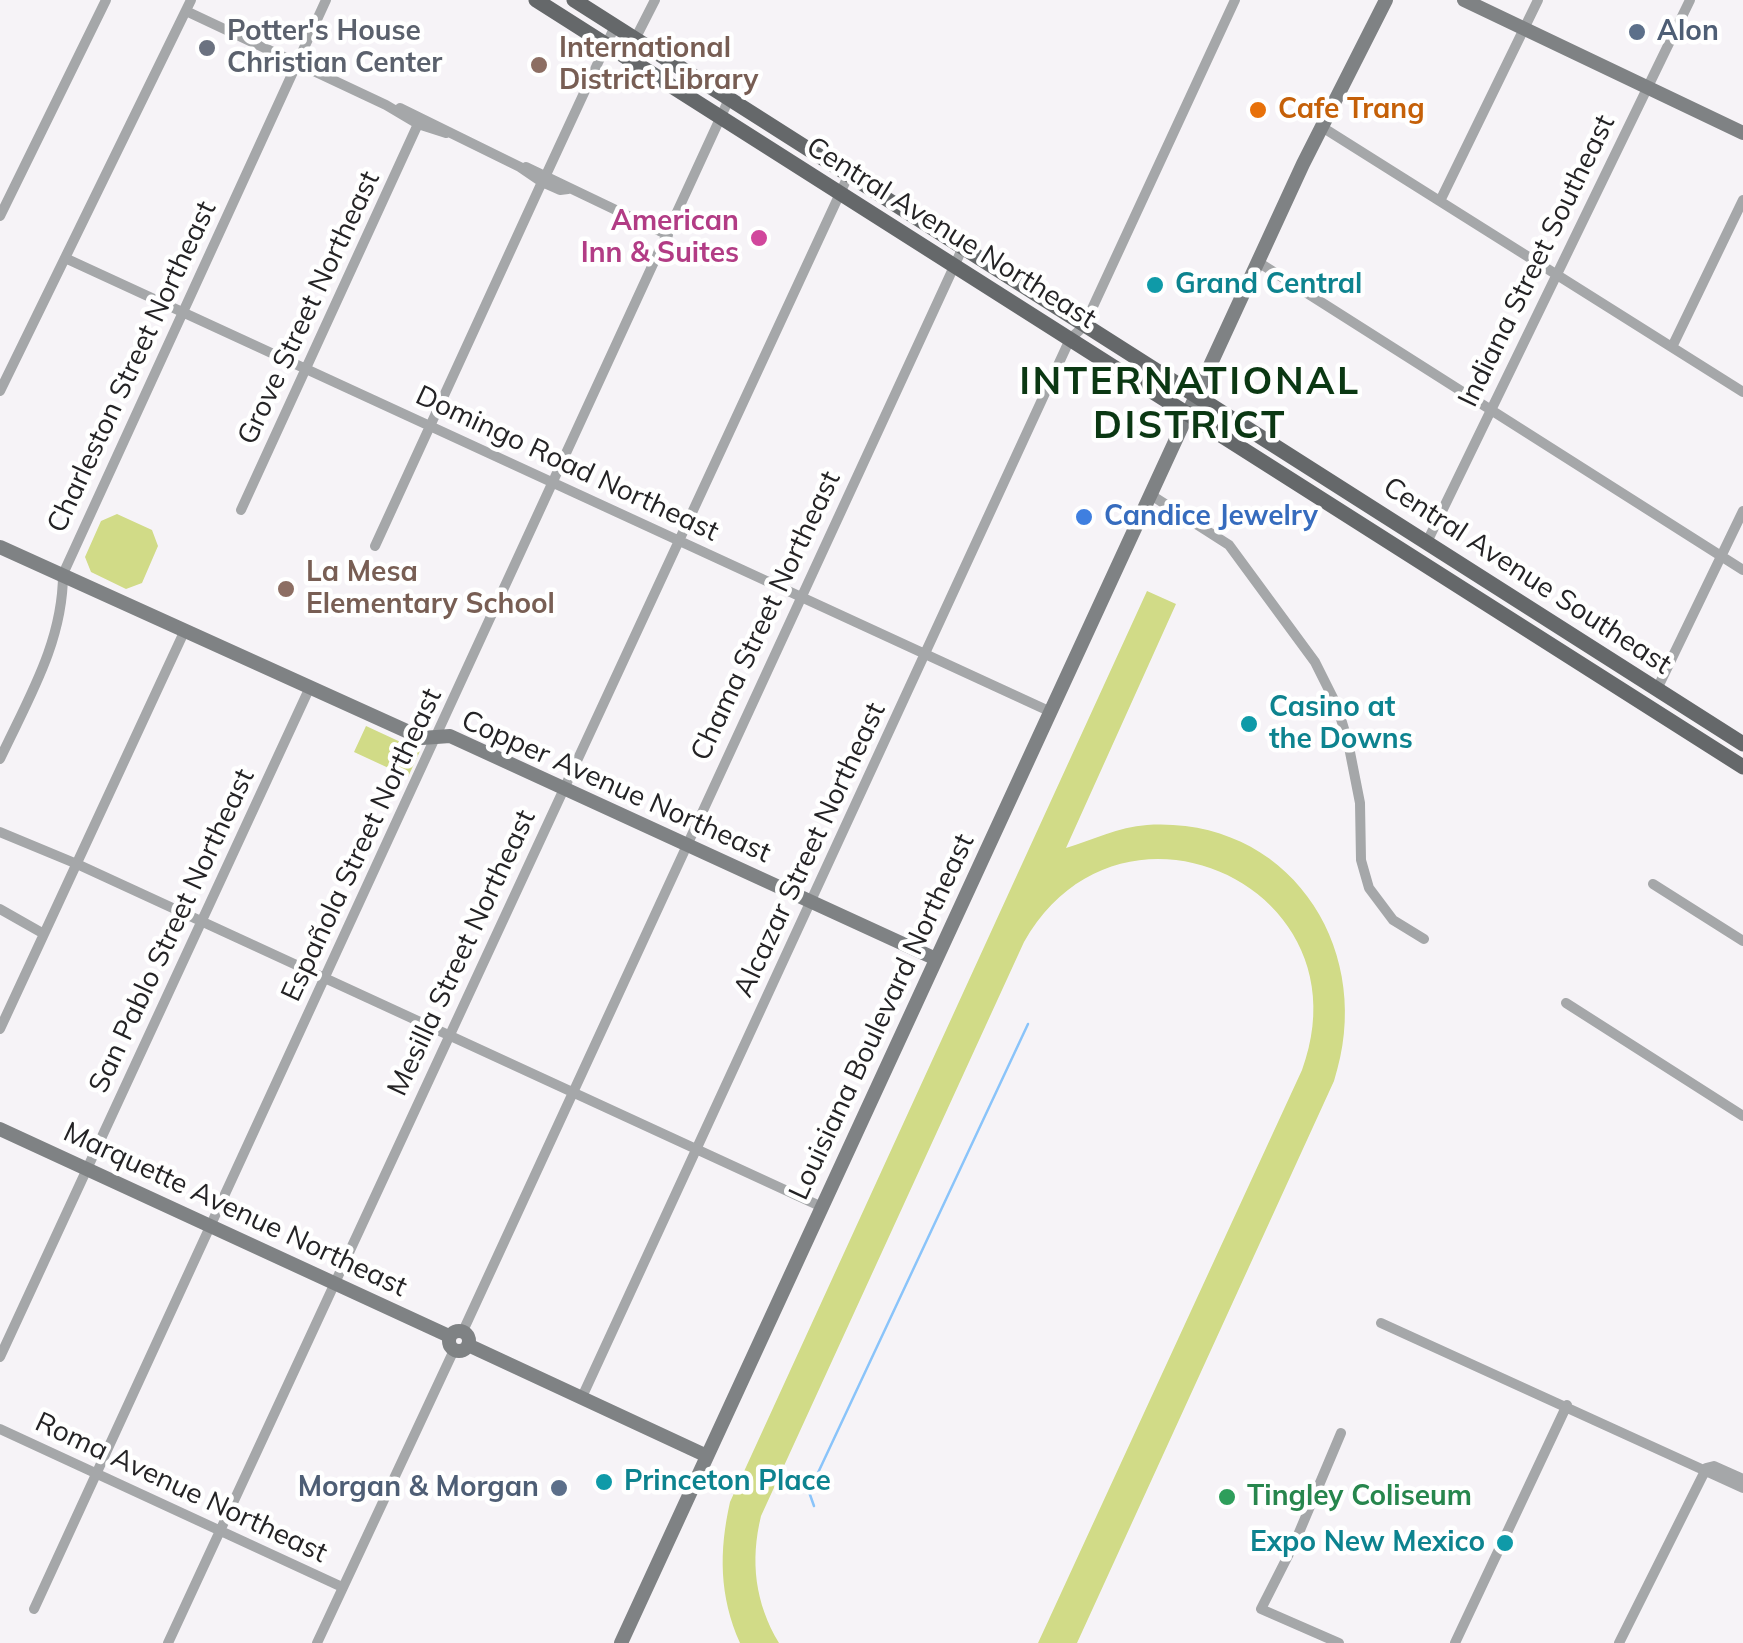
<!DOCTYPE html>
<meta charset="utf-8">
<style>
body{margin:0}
canvas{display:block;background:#f6f3f7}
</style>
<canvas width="1743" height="1643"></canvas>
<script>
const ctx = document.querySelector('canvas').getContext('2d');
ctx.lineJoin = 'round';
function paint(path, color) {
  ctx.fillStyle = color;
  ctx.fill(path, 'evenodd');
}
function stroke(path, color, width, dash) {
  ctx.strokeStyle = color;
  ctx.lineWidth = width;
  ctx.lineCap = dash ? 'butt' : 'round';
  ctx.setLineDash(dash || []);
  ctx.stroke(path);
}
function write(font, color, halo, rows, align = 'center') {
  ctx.font = font + ' Mulish,sans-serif';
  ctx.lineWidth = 9;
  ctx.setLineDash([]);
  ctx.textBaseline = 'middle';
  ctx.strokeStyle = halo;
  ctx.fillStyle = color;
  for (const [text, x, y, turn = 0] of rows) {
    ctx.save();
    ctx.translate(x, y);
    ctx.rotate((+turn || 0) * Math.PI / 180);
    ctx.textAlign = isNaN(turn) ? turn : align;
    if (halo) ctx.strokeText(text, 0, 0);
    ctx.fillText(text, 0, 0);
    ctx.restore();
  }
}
paint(new Path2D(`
 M117 514 152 530 158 546 142 583 126 589 91 572 85 557 101 521Z
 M1147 591 1176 604 1066 848C1093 840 1118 827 1147 825 1291 816 1377 951 1334 1081L1077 1643H1038L1302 1070C1370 887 1120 772 1024 942L761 1516C750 1561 755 1603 779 1643H740C719 1596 719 1551 730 1502Z
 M366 726 420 751 408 777 354 752Z`), '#d1db87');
stroke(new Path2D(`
 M814 1506 809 1492 1028 1024`), '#8ac4fa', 2.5);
stroke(new Path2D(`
 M186 11 386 105 418 124 446 133
 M626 57 655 0
 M400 108 520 167 542 182 560 190 568 189
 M1322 127 1743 392
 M526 167 668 235
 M546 175 615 26
 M1440 201 1538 0
 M0 216 106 0
 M65 258 1051 712
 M1258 262 1743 570
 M1672 347 1743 200
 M0 391 191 0
 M1151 495 1229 545 1315 662 1337 706 1348 742 1360 803 1361 860 1369 888 1393 920 1424 939
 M241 510 418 124
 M1427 542 1690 0
 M375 546 542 182
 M1657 689 1743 511
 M0 759C28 699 63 642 63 574L326 0
 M0 832 77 864 822 1207
 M1653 884 1743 941
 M0 909 44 934
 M1566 1003 1743 1116
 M0 1029 185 630
 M1381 1323 1743 1488
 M463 1331 963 247
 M0 1357 310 687
 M582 1397 1070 339 1084 326 1235 0
 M0 1429 342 1587
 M1706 1468 1714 1466 1743 1479
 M34 1609 729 99
 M168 1643 849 174
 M317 1643 454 1350
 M1339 1643 1261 1609 1295 1542 1341 1433
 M1455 1643 1567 1405
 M1619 1643 1706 1469`), '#a5a7a9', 10);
stroke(new Path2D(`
 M1464 0 1743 133
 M0 547 422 738 450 736 936 959
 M0 1129 449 1336
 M449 1341a10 10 0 1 1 20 0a10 10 0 1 1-20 0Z
 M468 1345 707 1456
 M621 1643 1303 164 1386 0`), '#7f8284', 14);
stroke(new Path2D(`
 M536 0 1743 767
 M574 0 1743 744`), '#65686a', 15);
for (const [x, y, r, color] of [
 [1637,32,10,"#5c6f8a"],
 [207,48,10,"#6b7280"],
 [539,65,10,"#8d6e63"],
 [1258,110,10,"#e8710a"],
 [759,238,10,"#d1479c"],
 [1155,285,10,"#0f9aa8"],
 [1084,517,10,"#3f7fe0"],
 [286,589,10,"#8d6e63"],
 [1249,724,10,"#0f9aa8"],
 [604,1482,10,"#0f9aa8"],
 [559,1488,10,"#5c6f8a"],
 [1227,1497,10,"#2e9e5b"],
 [1505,1543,10,"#0f9aa8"]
]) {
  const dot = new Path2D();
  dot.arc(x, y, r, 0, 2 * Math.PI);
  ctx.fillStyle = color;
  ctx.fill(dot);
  stroke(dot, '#fff', 4);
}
write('bold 28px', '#5b616d', '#fff', [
 ["Potter's House",227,32],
 ["Christian Center",227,64]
], 'left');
write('bold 28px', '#4e5e75', '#fff', [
 ["Alon",1657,32],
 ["Morgan & Morgan",539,1488,"right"]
], 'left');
write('bold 28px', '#785e54', '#fff', [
 ["International",559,49],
 ["District Library",559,81],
 ["La Mesa",306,573],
 ["Elementary School",306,605]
], 'left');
write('bold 28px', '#c56008', '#fff', [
 ["Cafe Trang",1278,110]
], 'left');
write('bold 28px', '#b23c85', '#fff', [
 ["American",739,222],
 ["Inn & Suites",739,254]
], 'right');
write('28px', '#242325', '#fff', [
 ["Central Avenue Northeast",951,233,32],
 ["Indiana Street Southeast",1537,261,-64],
 ["Grove Street Northeast",309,308,-65],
 ["Charleston Street Northeast",132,367,-65],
 ["Domingo Road Northeast",567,464,25],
 ["Central Avenue Southeast",1527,576,33],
 ["Chama Street Northeast",766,616,-65],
 ["Copper Avenue Northeast",616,787,24],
 ["Española Street Northeast",362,845,-65],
 ["Alcazar Street Northeast",810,850,-65],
 ["San Pablo Street Northeast",172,931,-65],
 ["Mesilla Street Northeast",462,953,-65],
 ["Louisiana Boulevard Northeast",882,1017,-65],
 ["Marquette Avenue Northeast",235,1210,25],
 ["Roma Avenue Northeast",181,1488,25]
]);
write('bold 28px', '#0d838f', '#fff', [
 ["Grand Central",1175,285],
 ["Casino at",1269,708],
 ["the Downs",1269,740],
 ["Princeton Place",624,1482],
 ["Expo New Mexico",1485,1543,"right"]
], 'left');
write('bold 28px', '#366cbe', '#fff', [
 ["Candice Jewelry",1104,517]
], 'left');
write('bold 28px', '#27864d', '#fff', [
 ["Tingley Coliseum",1247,1497]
], 'left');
ctx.letterSpacing = '2.5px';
write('bold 38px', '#0b3813', '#fff', [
 ["INTERNATIONAL",1190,383],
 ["DISTRICT",1190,427]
]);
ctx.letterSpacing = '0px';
</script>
